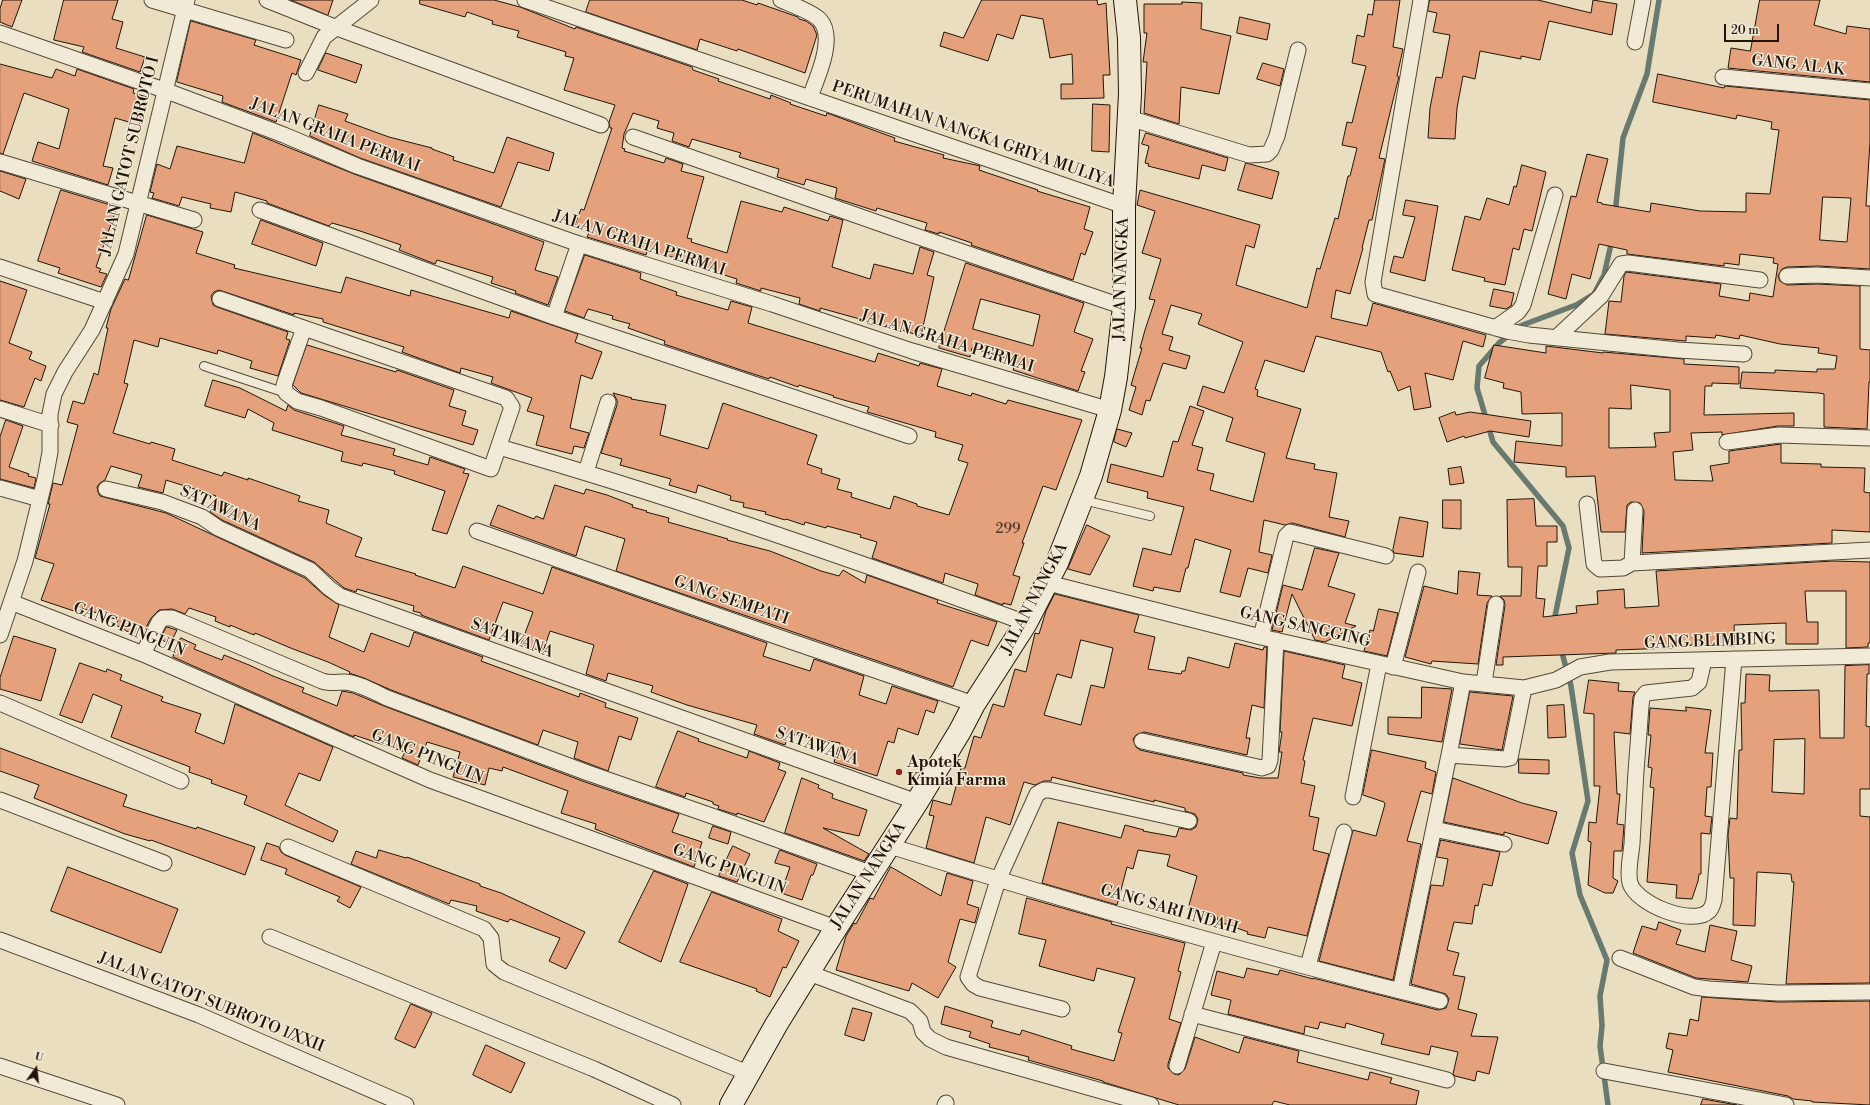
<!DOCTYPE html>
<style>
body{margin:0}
#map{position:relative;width:1870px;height:1105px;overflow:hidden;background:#eadec0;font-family:"Libre Bodoni",serif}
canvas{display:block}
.north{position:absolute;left:16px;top:1049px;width:40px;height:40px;-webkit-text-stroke:3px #f1ead6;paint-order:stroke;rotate:15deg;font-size:11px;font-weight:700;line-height:16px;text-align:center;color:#21150a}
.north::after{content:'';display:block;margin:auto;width:14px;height:18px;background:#21150a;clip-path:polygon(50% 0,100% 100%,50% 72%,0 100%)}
.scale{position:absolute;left:1724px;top:24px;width:55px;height:18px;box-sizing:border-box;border:2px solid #21150a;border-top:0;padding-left:5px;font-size:12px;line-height:14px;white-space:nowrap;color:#21150a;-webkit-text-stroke:3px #f1ead6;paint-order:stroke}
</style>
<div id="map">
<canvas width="1870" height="1105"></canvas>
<div class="north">U</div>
<div class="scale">20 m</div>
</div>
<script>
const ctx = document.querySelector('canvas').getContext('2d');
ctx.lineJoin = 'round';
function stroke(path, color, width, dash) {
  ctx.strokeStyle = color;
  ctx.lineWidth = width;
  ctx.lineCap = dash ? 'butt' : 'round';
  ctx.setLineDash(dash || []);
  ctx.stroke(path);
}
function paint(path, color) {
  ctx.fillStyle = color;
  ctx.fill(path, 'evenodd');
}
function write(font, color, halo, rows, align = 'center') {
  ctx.font = font + ' "Libre Bodoni",serif';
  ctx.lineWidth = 3;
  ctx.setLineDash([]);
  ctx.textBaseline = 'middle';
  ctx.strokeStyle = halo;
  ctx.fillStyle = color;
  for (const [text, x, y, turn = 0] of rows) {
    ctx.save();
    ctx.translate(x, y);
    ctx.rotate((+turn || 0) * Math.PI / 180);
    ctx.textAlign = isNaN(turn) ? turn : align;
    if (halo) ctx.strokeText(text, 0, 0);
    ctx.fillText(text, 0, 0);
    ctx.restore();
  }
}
stroke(new Path2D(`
 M1615 214 1623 138 1647 74 1659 0
 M1554 621 1569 548 1563 526 1493 442 1477 388 1479 366 1499 343 1520 326 1576 305 1594 294 1604 275 1612 240
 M1561 649 1571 686 1588 801 1572 853 1580 895 1607 960 1600 996 1602 1026 1600 1046 1608 1105`), '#68796f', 5.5);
const building = new Path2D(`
 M3 0H22L12 27 0 22V9Z
 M64 0H118L112 19 123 22 116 48 145 57 140 72 82 52 84 47 54 40Z
 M291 0H333L328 15Z
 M420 0H494L520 7 575 29 576 27 692 67 693 70 719 79 718 81 770 99 771 95 791 103 790 104 826 116 827 113 895 138 894 141 944 155 943 158 976 165 980 166 979 170 1038 190 1037 191 1090 207 1084 229 1093 232 1085 255 1081 253 1073 280 971 245 972 243 939 232V234L925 230 927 223 877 208 876 211 835 198 837 188 806 179 804 185 777 177 779 169 739 157 741 153 692 139 689 147 672 141 674 133 657 128 659 121 633 113 624 134 622 148 625 149 624 151 664 163 666 158 683 164 681 171 704 177 687 238 692 239 691 242 727 253 741 201 782 212 784 207 828 221 830 216 843 220 832 267 870 279 874 264 913 274 920 247 934 252 927 275 934 277 921 336 888 326 887 328 867 323V321L820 308V311L799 304 800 298 761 288V291L736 283 737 279 692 265 693 262 651 252H647L646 255 587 237 589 233 574 227 581 209 584 210 612 128H610L609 122 615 105 564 90 574 58 565 56 566 52 517 37 519 31 492 24 493 21 467 12 465 17 420 4Z
 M590 0H742L757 5 758 3 798 17 799 19 806 21 813 26 817 35 805 73 738 49 737 51 700 39 697 50 586 12Z
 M982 0H1097L1098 5 1106 3 1110 75H1103L1104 98 1061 99V84H1073L1072 54 1050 58 1043 19 1021 15 1013 39 997 34 988 61 940 46 944 32 963 38Z
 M1375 0H1400L1393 47 1403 49 1397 76 1399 77 1396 88 1379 158 1385 159 1372 220H1369L1362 248H1363L1350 294 1336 290 1331 318 1367 326 1373 303 1486 335 1483 347 1463 341 1453 380 1425 373 1431 407 1414 410 1410 386 1398 391 1390 371 1388 372 1381 352 1316 336 1304 372 1265 360 1255 389 1258 390 1257 396 1301 409 1286 458 1315 464 1314 469 1337 473 1329 517 1349 521 1345 537 1292 523 1285 525 1264 520 1259 552 1272 555 1268 573 1248 568 1240 597 1220 592 1231 550 1195 539 1188 568H1186L1180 592 1154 587 1153 591 1133 586 1143 548 1171 555 1184 507 1147 498 1148 492 1107 482 1111 464 1163 477 1173 441 1178 442 1190 406 1204 411 1192 445 1203 448 1197 470 1214 474 1210 490 1253 502 1265 453 1226 441 1233 418 1197 405 1203 386 1224 393 1243 342 1198 324 1202 314 1171 305 1162 334 1173 337 1169 350 1190 356 1186 369 1163 363 1150 401 1146 400 1142 415 1129 410 1136 387 1131 385 1142 348H1140L1145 330 1155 300 1149 299 1161 259 1142 253 1155 211 1137 205 1140 190 1260 225 1254 248 1246 245 1236 285 1307 308 1317 268 1320 269 1335 218 1338 219 1348 176H1350L1357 148 1342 145 1347 122 1352 123 1366 66 1352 63 1357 35 1364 37 1368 14 1372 15Z
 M1430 0H1538L1591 13 1593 0 1617 4 1612 35 1549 21 1540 60 1521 56V59L1480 51 1475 79 1463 76 1457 108 1455 139 1428 138 1430 108 1436 77 1442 78 1450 35 1433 32 1437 13 1428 11Z
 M1760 0H1820L1814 25 1846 34 1847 26 1870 29V82L1728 68 1731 48 1750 51Z
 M1182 2 1202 3 1201 29 1231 36 1219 94 1181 87 1179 124 1144 113 1147 62H1143L1147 33H1144V4H1182Z
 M1240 17 1270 24 1267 40 1237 33Z
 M191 21 256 40 254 45 301 60 296 75 292 73 276 122 222 102 223 96 177 82Z
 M326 53 362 65 356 83 318 70Z
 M1263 63 1284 69 1280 86 1257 79Z
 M0 64 52 78 56 69 75 76 77 69 134 89 133 93 147 97 139 125 115 118 103 166 113 168 108 185 32 161 38 142 59 149 69 109 24 93 3 154 0 153Z
 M1658 74 1724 88 1725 86 1870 100V142L1866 206H1870V269L1818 266 1787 267 1782 269 1778 276 1780 281 1787 285 1817 284 1860 286V349L1870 350V382H1869L1867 429 1824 427V394L1819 393 1740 388 1742 372 1775 373V370L1817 372V369H1835L1837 356 1818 353 1819 348 1780 344 1740 335 1739 339 1716 335 1715 338 1686 336V341L1605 334 1609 301 1621 302 1624 276 1626 272 1721 284 1719 296 1749 301 1750 293 1773 297 1778 264 1773 263 1774 258 1740 254 1739 265 1724 263V266L1627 254V250L1599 244 1590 279 1572 274 1566 299 1548 294 1571 196 1576 197 1587 154 1608 159 1597 202 1602 203V204L1650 212 1651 203 1700 211 1746 212V193L1770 194 1779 130 1771 129 1772 122 1737 115 1736 119 1653 102ZM1823 197 1851 198 1847 242 1820 240Z
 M1093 104 1110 105 1109 152 1092 151Z
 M319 105 348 114 345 121 389 137 432 148V149L454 157 453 160 494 173 507 137 554 153 549 171 518 162 501 207 360 158 310 136Z
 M253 133 354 174 544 242 535 270 558 277 548 305 515 293 516 291 491 283 493 277 437 260 435 264 399 250 401 245 360 231 332 223 329 226 267 203V201L235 192 231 212 210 208 211 204 182 197 179 206 152 198 154 193 150 192 157 164 170 169 177 146 244 163Z
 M1146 133 1228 158 1225 171 1202 165 1199 179 1148 166 1149 164 1145 163 1149 146 1142 144Z
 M1246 163 1279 172 1272 199 1238 190Z
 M1522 165 1546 172 1532 231 1524 229 1519 250 1513 248 1505 285 1484 281 1485 278 1452 270 1465 216 1480 220 1487 198 1509 205 1514 186 1516 187Z
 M0 171 26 179 19 199 0 191Z
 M61 190 117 207 96 267 101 269 99 272 107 274 101 287 58 273 60 268 38 261Z
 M1406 200 1438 206 1425 281 1390 272 1394 256 1403 258 1415 217 1403 215Z
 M147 215 203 232 196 253 235 265 234 268 341 293 346 277 410 296 411 290 509 318 511 311 578 334 575 342 602 352 592 379 581 375 570 428 589 433 584 448 574 446 572 454 536 445 544 416 527 411 532 398 491 383 493 377 461 368 460 373 402 352 404 347 323 322V319L294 313V315L219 290 214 292 211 296 213 305 217 307 288 332 286 339 290 340 278 376 250 368 252 361 218 350 217 354 160 338 158 347 134 340 124 383 128 384 113 433 150 444 151 442 175 449 172 460 222 476 224 472 248 480V478L300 496 298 501 329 510 326 523 362 538 355 556 416 574 415 575 455 588 463 566 543 594 552 567 767 643 763 656 810 671 814 659 864 676 859 695 886 704 892 686 938 701 934 713 926 710 918 735 898 728 894 743 888 741 877 776 834 762 840 743 789 734 785 745 754 734 757 725 687 705 651 692 653 686 608 673 606 681 586 674 594 645 550 631 543 652 521 644 533 612 503 602 489 640 421 615V613L413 611 414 606 357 589 356 592 344 588 314 562 222 520 210 512 216 496 166 480 163 493 138 487 142 475 111 466 105 480 100 483 97 487 98 492 100 496 166 513 305 578 324 595 339 605 329 637 364 652 371 633 409 647 414 632 483 657 481 661 579 697 580 693 606 703 605 707 638 718 631 740 619 736 608 771 574 758 578 742 543 730 538 745 391 690 364 678 349 673 350 672 328 662 293 649 255 633 254 635 230 625V627L215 621 216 617 189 608 185 614 172 609 159 610 151 618 144 631 139 629 135 636 116 625 118 620 82 608 80 613 41 600 54 564 35 558 50 504H48L53 483 62 485 78 425 67 422 73 401 84 404 94 373 98 375 108 328H106L111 309 125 279 128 280Z
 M261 220 323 243 316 266 252 244Z
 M585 255 641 273 640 279 677 292 676 295 728 310 731 301 752 307 748 323 875 362 878 353 919 366 920 363 942 369 937 386 971 396 972 393 1006 404 1008 400 1082 420 1056 490 1043 486 1022 543H1024L1013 575 1020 577 1011 605 1003 603V605L975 595 978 584 945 573 943 583 872 558 877 542 860 537 861 535 827 526 826 528 805 522 804 525 786 519 785 520 765 514 766 512 743 507 744 503 730 500 731 496 698 485 696 493 669 485 671 479 620 465 622 459 601 453 617 405V400L613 393 632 398 631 399 666 405 660 435 708 449 723 403 817 435 807 464 822 469 821 473 840 479 837 489 852 493 851 497 890 509 894 496 917 504V506L949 515 968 463 958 460 963 445 935 437 936 432 867 412 869 407 833 397 834 396 799 385 798 387 770 377 769 379 741 370 664 344 665 341 628 328 630 324 612 319 613 316 588 309 584 318 565 311Z
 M966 263 1084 303 1074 332 1093 339 1081 371 1085 372 1078 391 1013 370 1016 361 972 348 970 357 939 348ZM981 299 1040 315 1033 346 973 329Z
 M0 281 27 290 9 343 32 352 29 359 46 366 41 381 35 378 24 407 0 400Z
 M1494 289 1514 293 1511 306 1506 309 1490 306Z
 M307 345 396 372 397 370 454 390 449 406 466 411 462 425 478 430 473 445 301 393 293 385Z
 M1494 345 1546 353V346L1603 353V352L1684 359V364L1739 367V384L1712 383V386H1705L1704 415 1794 413V426H1778L1722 435V432L1691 433 1693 450 1673 452 1675 480 1713 481 1710 466 1729 463V451L1781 444V463L1821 464V467L1865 468 1864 492 1870 493V532L1832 530V543L1642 553 1644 511 1640 503 1631 502 1627 505 1625 532H1601L1595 476 1566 477V467L1514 462 1516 441 1562 446V413L1522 414 1521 392 1503 388 1504 383 1485 378ZM1631 385 1670 390V432L1654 433 1656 447 1609 448V408L1631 409Z
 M213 380 240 388 286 411 288 405 294 410 344 426 341 435 395 449 393 455 428 465 430 457 465 469 463 473 469 474 447 534 432 530 445 491 394 474 395 471 363 463 362 466 341 461 343 452 272 430 274 423 248 409 245 418 205 406Z
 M1455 412 1456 415 1470 412 1531 421 1529 437 1490 431 1465 438 1464 436 1447 442 1439 418Z
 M6 420 23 426 9 467 29 474 28 476 36 478 34 488 0 479V437Z
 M1117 429 1132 433 1126 447 1114 442Z
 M1461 467 1464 483 1450 485 1448 469Z
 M555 485 584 494 586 489 607 495 633 505 632 507 647 511 646 512 669 518 668 522 728 539 727 540 770 551 821 571 839 576 843 570 865 583 867 575 938 600 937 603 997 622 988 646 971 640 953 687 616 571 625 539 585 526 576 556 490 525 498 505 534 519 536 516 543 519Z
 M1534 499 1536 526H1557V542H1547V566H1538L1536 598 1545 599 1543 617 1577 613 1576 606 1598 604 1597 591 1624 589 1625 608 1659 606 1656 571 1833 561 1870 562V643H1868V647L1846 648V591H1805L1807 622H1818V644H1786V623L1734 625 1735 646H1717V644L1672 646V648L1616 650V653L1503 657V665H1496L1505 605 1504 600 1500 596H1521L1522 567H1508L1507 500Z
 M1443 500H1461V529L1443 528Z
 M1400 517 1428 522 1423 557 1394 553 1393 550Z
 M1087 525 1110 536 1090 575 1068 569Z
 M1315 548 1339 553 1328 586 1355 594 1345 623 1356 626 1325 642 1315 640 1292 594 1282 632 1272 630 1283 585 1302 590Z
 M1459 571 1480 573 1477 595 1492 596 1487 603 1478 664 1432 661 1431 664 1405 657 1424 586 1457 594Z
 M1055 594 1139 615 1134 632 1155 637 1148 669 1181 674 1182 671H1185L1188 657 1229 668 1235 643 1263 650 1264 647H1267L1264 708 1252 705 1246 738H1250L1247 755 1144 732 1136 735 1133 739 1136 747 1140 750 1243 773V775L1260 778H1278L1282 752H1279L1282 732H1280L1284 651 1345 665 1342 678 1362 683 1352 726 1313 718 1303 760 1305 761 1301 783 1315 786 1309 816 1319 818 1313 850 1329 854 1307 936 1268 927 1265 938 1247 934 1248 932 1217 921 1218 918 1188 909 1197 876 1167 866 1170 855 1138 850 1133 869 1127 867 1117 905 1042 883 1058 822 1121 838 1125 825 1144 830 1143 831 1176 837 1179 828 1191 830 1196 827 1198 819 1195 814 1185 811V808L1154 800V802L1052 777 1051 781H1044L1035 785 1024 782 1010 825 986 817 974 863 926 848 934 816 929 815 933 800 951 805 961 768H965L974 736 981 738 993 704 1004 707 1015 669 1026 672 1035 633 1039 634 1046 611ZM1081 640 1113 648 1104 688 1091 685 1081 725 1044 715 1057 674 1071 678Z
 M1379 609 1398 613 1387 656 1364 651 1370 630 1373 631Z
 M167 627 177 630 170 644 160 639Z
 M14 636 56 649 41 701 0 689V678Z
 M181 638 196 645 194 649 222 660 224 655 249 665 273 676 304 688 302 692 337 706 342 691 353 693 384 706 585 782 679 814 672 832 702 842 694 867 595 829 596 824 561 813 568 791 503 767 502 771 489 768 485 785 453 777 460 752 427 742 418 765 402 758 405 752 354 735V737L173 657Z
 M80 663 106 672 107 669 122 675 120 680 163 697 161 701 201 714 195 732 224 744 235 704 333 747 320 781 299 773 285 805 338 831 333 842 244 804 247 796 211 783 212 780 189 772 190 767 111 737 122 706 93 694 82 723 60 715Z
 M1869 665V674H1867L1866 726 1870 727V789H1860V816L1870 817V983L1786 984 1794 882H1792L1791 874 1757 872 1755 926 1733 925 1734 878H1730L1728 835 1730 818 1737 819 1739 750H1742L1741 703H1745L1746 674 1770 675 1769 691 1819 690 1820 738H1844L1845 666ZM1805 739 1804 794 1772 792 1774 740Z
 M1589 680 1619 683 1618 691 1635 692 1633 697 1630 734 1614 732 1617 794H1620L1617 824 1624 825 1622 851H1614L1613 878 1618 881 1613 893H1605L1588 885 1591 842 1588 841 1589 822 1596 823 1600 786H1594V714L1584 713Z
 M1422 687 1452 689 1442 742 1388 734V717L1421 718Z
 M1470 692 1513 696 1502 750 1460 744Z
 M1564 705 1566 737 1548 738 1547 706Z
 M1686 707 1711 710 1705 753H1713L1711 787H1707L1705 816 1712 817 1710 834 1701 833V874H1699L1698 881 1692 899 1676 898 1677 885 1647 882 1654 788 1650 787 1652 768 1648 767 1651 735H1648L1650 708 1686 711Z
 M678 731 699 739 698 741 747 758 749 751 780 763 778 769 786 772 764 822 737 813V815L718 809 719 806 713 804V802L686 793 685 797 656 787Z
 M0 748 127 795 123 806 196 829 197 827 255 847 245 875 151 840 150 841 125 834 34 798 39 785 0 771Z
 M1372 750 1426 762 1425 768 1436 772 1432 794 1421 791 1407 841 1421 844 1393 980 1319 961 1353 830 1376 836 1385 804 1384 802 1363 795Z
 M1519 759 1549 760V774L1519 773Z
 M802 778 819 785 818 788 833 794 832 798 867 810 859 836 823 828 869 854 864 861 785 833Z
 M1453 778 1522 803 1557 812 1548 844 1504 832V835L1444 822Z
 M713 826 731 832 728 844 709 838Z
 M1441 840 1500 852 1492 886 1483 884 1478 906 1475 905 1472 924 1454 922 1447 950 1459 953 1453 975 1465 977 1458 1009 1477 1014 1471 1036 1498 1037 1489 1074 1477 1071 1475 1081 1455 1076 1453 1074 1458 1052 1431 1046 1429 1055 1381 1044 1384 1034 1346 1023 1345 1028 1320 1022 1318 1029 1305 1026 1304 1034 1228 1014 1231 1000 1211 995 1217 971 1244 978 1247 968 1278 975 1280 970 1313 979V978L1438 1010 1446 1008 1449 999 1446 994 1411 984 1431 885 1443 886 1448 859 1437 857Z
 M267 843 279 847 281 852 285 855 361 887 350 908 337 901 340 897 285 874 287 869 261 860Z
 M733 846 750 854 737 882 719 876Z
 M379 850 406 858 407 857 480 884V886L501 893 585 932 566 969 549 961 560 938 510 919 508 922 476 911 477 906 451 900 449 904 351 864 356 851 376 858Z
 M780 850 817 864 813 875H811L802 900 781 893 790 867 775 863Z
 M68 867 178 909 161 953 51 911Z
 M891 867 941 896 947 873 973 881 967 904 979 908 975 923 960 919 948 962 956 967 938 998 912 983 909 991 836 970 846 936 854 923 856 924 870 898 873 899Z
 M654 871 688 884 661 962 619 942Z
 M712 892 782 919 778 931 799 941 786 968 783 967 770 997 756 991 757 989 680 962Z
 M1027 898 1112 922 1111 924 1185 943 1178 971 1181 972 1169 1019 1181 1023 1168 1064V1068L1174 1074 1179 1075 1185 1069 1195 1037 1239 1053 1244 1037 1299 1051 1297 1062 1368 1080 1370 1072 1392 1078 1390 1083 1419 1091 1416 1105H1290L1274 1101 1272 1105H1179L1103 1082V1081L1028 1060 1029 1057 989 1047 990 1044 969 1037 971 1032 941 1024 945 1006 993 1021 991 1027 1020 1035 1022 1030 1072 1046 1071 1049 1114 1061 1122 1033 1118 1032 1135 978 1097 968 1094 981 1039 966 1046 940 1019 934Z
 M1659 922 1681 930 1676 944 1705 952 1710 925 1737 931 1731 960 1752 966 1748 982 1696 978 1633 953 1642 926 1656 930Z
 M1702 997 1778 1002 1870 1001V1105L1812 1102V1101L1793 1099 1788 1096 1668 1072 1673 1050 1666 1048 1669 1033 1687 1036 1690 1019 1698 1021Z
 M411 1004 432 1013 415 1048 395 1039Z
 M853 1008 872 1013 864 1041 845 1035Z
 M486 1045 525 1063 511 1093 473 1075Z
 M1703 1099 1737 1105H1701Z`);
paint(building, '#e4a17b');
stroke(building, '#21150a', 1);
const service = new Path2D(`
 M204 366 286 393
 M1083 500 1150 516`);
const minor = new Path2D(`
 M152 0 286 40
 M267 0 337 28 601 125
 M525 0 1124 206
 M781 0C790 4 813 12 820 20 836 38 817 78 810 97
 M1421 0 1373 282 1375 294 1507 331 1529 335 1678 350 1744 354
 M0 33 164 90 284 135 357 166 579 244 772 304 912 351 1110 410
 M1635 42 1643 0
 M306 73 324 37 371 0
 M1723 77 1870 91
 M1129 118 1249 155 1267 154 1271 150 1277 136 1298 50
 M633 137 907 233 1124 307
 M0 162 194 220
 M260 210 554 317 909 436
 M0 267 105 302
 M1787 276 1817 275 1870 278
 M220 299 506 398 512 407 491 469 321 408 297 401 286 393 284 385 304 328
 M554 317 579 244
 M1495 328 1518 312 1523 305 1555 195
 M1557 337 1601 296 1621 264 1628 263 1760 280
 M0 409 51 425
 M1727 442 1779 435 1870 438
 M499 447C677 498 852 559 1026 623
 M586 472 608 402
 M0 488 40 499
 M106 489 162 502 202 517 218 528 310 570 329 588 340 596 917 802
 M1587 504 1594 564 1600 569 1623 568 1632 563 1870 550
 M477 531 784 639 974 704
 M1632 563 1635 510
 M1048 583 1261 637 1463 682 1524 688 1556 680 1580 667 1610 662 1870 656
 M11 602 143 654 430 780 836 928
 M0 635 25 561 45 479 50 452V414L54 394 65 372 92 330 126 254 187 0
 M1261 637 1286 536 1290 532 1386 556
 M143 654 159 622 163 618H172L322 681C330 684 337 682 345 682 359 683 374 692 387 698L588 773 712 816 870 873
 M1704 660 1699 682 1692 688 1646 693 1642 698 1641 706C1637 752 1634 798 1632 844 1631 855 1627 872 1630 883 1636 904 1693 927 1709 911 1712 908 1713 904 1714 900L1734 659
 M1393 667 1418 572
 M1484 683 1496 604
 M0 703 181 781
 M1142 741 1262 768 1268 766 1270 760 1276 640
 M1449 755 1505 759 1510 758 1524 688
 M1353 797 1379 664
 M0 800 164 863
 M1434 829 1504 844
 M890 846C1072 903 1255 955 1440 1001
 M288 847 484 929 491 938 494 964 504 972 750 1074
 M270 937 594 1069 673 1105
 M0 940 199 1015 406 1105
 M1620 958 1694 987 1709 989 1778 993 1870 992
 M1308 966 1344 832
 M809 973 910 1011 920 1021 923 1032 930 1039 946 1047 1151 1105
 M1400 991 1449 755 1463 682
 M1062 1009 980 988 973 984 968 977 998 880 1037 794 1044 790H1049L1189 821
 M1192 1014 1447 1080
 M0 1066 117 1105
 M1177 1066 1214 942
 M1604 1071 1786 1105
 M945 1105 946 1103`);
const secondary = new Path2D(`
 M731 1105 776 1025 836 928 917 802 960 731 974 704 1026 623 1057 563 1091 476 1110 410 1116 377 1124 307V206L1130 94 1129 38 1125 0`);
stroke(service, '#534738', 10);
stroke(minor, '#534738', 17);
stroke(secondary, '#21150a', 24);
stroke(service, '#f1ead6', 8);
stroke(minor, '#f1ead6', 15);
stroke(secondary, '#f1ead6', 22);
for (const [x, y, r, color] of [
 [899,772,4,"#8f2418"]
]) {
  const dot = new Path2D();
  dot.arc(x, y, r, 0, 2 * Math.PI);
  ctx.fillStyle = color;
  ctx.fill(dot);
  stroke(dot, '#f1ead6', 1.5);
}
write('14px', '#523826', null, [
 ["299",1008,530]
]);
write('16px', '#21150a', '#f1ead6', [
 ["GANG ALAK",1798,66,6],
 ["PERUMAHAN NANGKA GRIYA MULIYA",973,135,19],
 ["JALAN GRAHA PERMAI",335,136,21],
 ["JALAN GATOT SUBROTO I",130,156,-76],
 ["JALAN GRAHA PERMAI",639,244,18],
 ["JALAN NANGKA",1122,279,-88],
 ["JALAN GRAHA PERMAI",947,342,17],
 ["SATAWANA",220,509,25],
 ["JALAN NANGKA",1035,599,-62],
 ["GANG SEMPATI",731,601,19],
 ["GANG SANGGING",1305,628,13],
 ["GANG PINGUIN",129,630,22],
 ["SATAWANA",512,639,20],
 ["GANG BLIMBING",1710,642,-2],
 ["SATAWANA",817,747,19],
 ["GANG PINGUIN",427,757,22],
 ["GANG PINGUIN",729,870,20],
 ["JALAN NANGKA",869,876,-57],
 ["GANG SARI INDAH",1169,910,16],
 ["JALAN GATOT SUBROTO 1/XXII",211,1003,22]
]);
write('bold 16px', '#21150a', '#f1ead6', [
 ["Apotek",907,763],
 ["Kimia Farma",907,781]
], 'left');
</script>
